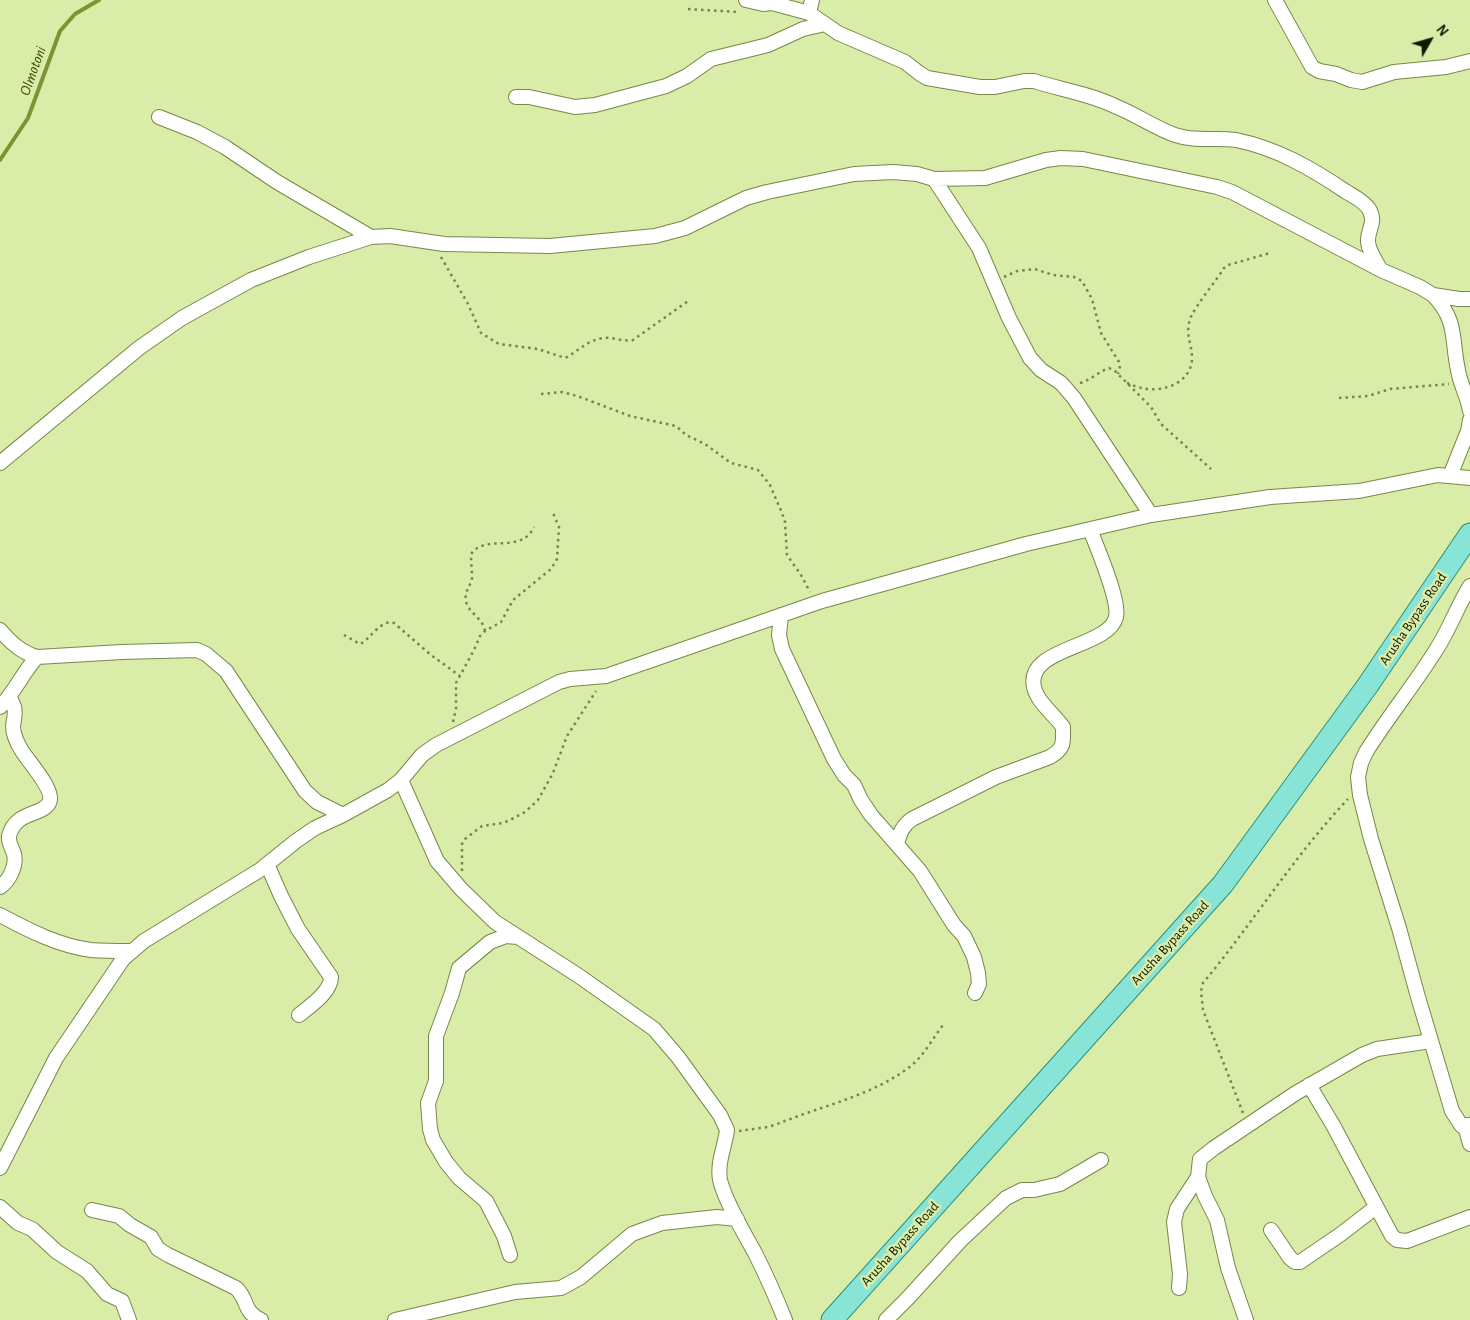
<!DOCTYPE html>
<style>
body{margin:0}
#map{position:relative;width:1470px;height:1320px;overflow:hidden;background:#d9eca8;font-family:"Alegreya Sans",sans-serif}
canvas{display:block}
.north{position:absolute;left:1405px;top:15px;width:50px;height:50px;-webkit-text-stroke:4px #d9eca8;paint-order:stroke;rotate:52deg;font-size:14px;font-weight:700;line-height:20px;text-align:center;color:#131901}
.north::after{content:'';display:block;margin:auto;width:18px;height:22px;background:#131901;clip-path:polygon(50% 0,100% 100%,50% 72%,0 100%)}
</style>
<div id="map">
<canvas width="1470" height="1320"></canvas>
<div class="north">N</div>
</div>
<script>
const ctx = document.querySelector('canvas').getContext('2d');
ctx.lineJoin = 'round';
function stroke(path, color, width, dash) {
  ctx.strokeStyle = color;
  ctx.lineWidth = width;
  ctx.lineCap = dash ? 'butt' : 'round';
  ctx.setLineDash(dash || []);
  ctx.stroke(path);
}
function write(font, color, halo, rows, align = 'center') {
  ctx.font = font + ' "Alegreya Sans",sans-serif';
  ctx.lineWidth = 5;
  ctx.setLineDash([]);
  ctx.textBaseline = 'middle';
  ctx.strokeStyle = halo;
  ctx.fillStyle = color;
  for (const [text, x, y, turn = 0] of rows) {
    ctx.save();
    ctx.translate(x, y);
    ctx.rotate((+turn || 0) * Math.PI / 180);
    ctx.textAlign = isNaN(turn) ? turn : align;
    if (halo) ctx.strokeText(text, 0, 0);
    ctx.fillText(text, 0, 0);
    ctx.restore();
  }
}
stroke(new Path2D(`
 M0 160 28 118 60 31 75 14 99 0`), '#7e9433', 4);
const minor = new Path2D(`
 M746 0 763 4 772 3
 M769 0 772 3 809 13 838 33 905 62 919 73 927 78 980 87H995L1024 81H1034C1062 90 1091 94 1117 107 1137 115 1155 128 1175 135 1195 142 1216 137 1236 140 1276 148 1311 168 1345 191 1353 196 1364 201 1369 209 1377 223 1367 229 1368 242 1369 252 1376 261 1380 269
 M1275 0 1312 67 1319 71 1336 74 1351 80 1362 82 1394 72 1446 67 1470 61
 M809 13 812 0
 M516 97H529L575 107 595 105 666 86 687 76 711 59 768 45 803 29 825 24
 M159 117 197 132 225 147 277 182 371 237
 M934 179 979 248 1009 318 1030 358 1041 370 1061 383 1074 398 1151 515
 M1433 295C1458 321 1451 338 1458 370 1460 384 1468 397 1470 411
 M0 463 139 348 182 318 251 280 309 257 371 237 390 236 444 244 550 246 655 236 685 228 746 198 767 192 854 174 893 172 917 174 934 179 985 178 1046 160 1061 158 1083 159 1217 187 1232 192 1381 270 1420 287 1433 295 1459 299H1470
 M1450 476 1468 431 1470 420
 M1470 586C1457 607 1449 630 1436 650 1414 685 1388 717 1366 752L1361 763 1358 777 1360 795 1371 839 1399 928 1418 997 1452 1111 1461 1125H1470
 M781 615 779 635 782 649 834 759 844 775 854 785 861 800 871 815 920 871 954 925 964 936 974 957 978 973 979 984 975 993
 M0 630C11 643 21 652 37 657L122 652 197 650 206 654 226 671 305 791 317 802 343 815
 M0 707C15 692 23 672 37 657
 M401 780 437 861 461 889 495 922 579 976 654 1029 678 1057 720 1115 727 1130C725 1147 717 1162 720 1180 725 1201 744 1233 755 1253 766 1275 776 1297 785 1320
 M897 844C900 833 902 826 912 819L996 777 1050 757C1065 748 1063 743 1063 727 1054 714 1037 702 1034 687 1025 647 1109 648 1116 617 1120 600 1097 548 1090 529
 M267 864 281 896 298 929 331 977C331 992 310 1006 299 1015
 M0 887C9 881 17 866 14 854 12 847 8 843 9 836 15 811 42 816 49 803 56 791 28 761 22 751 17 743 13 735 13 726 14 719 16 713 14 707 13 703 11 700 9 696
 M0 915C28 930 59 946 91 950 104 951 118 951 131 951
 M1309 1085 1333 1125 1392 1236 1397 1240 1407 1241 1470 1217
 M1461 1125 1466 1129 1470 1144
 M0 1168 56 1058 123 959 144 941 260 870 296 841 315 828 343 815 388 790 401 780 422 755 436 745 559 682 570 679 606 676 822 601 1026 544 1151 515 1270 497 1359 491 1438 475 1470 478
 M0 1207 18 1223 32 1229 57 1252 87 1271 107 1294 122 1301 129 1320
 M92 1210 119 1216 130 1225 151 1237 158 1249 168 1255 236 1288C249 1300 242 1311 261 1320
 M1271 1230 1290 1258 1295 1262H1300L1341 1234 1376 1207
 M510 1255 504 1236 486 1201 459 1178 446 1162 433 1140 430 1129 428 1103 436 1081V1036L452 993 459 968 490 942 506 936 518 937
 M1179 1288 1180 1274 1174 1222 1177 1209 1198 1177
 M395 1320 515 1292 561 1288 581 1277 632 1234 662 1223 717 1217 737 1219
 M886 1320 908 1298 960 1241 1006 1198 1022 1190H1034L1060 1184 1101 1160
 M1246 1320 1228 1268 1217 1220 1205 1196 1198 1177 1200 1159 1214 1148 1296 1093 1362 1055 1377 1049 1431 1041`);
const primary = new Path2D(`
 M832 1320 1223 884 1368 685 1470 534`);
stroke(minor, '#778848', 16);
stroke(primary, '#2a917b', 23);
stroke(new Path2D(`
 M688 9 738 12
 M441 257 468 304 481 333 499 344 538 349 565 358C579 351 588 339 605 338 614 337 623 342 633 340L688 301
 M1004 277 1017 271 1035 269 1053 275 1074 277 1082 281 1092 299 1101 333 1119 362 1120 366 1118 374
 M1080 383C1091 380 1098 372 1109 368L1115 371 1151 407 1161 424 1211 469
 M1127 383C1132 385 1137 387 1142 388 1163 393 1191 383 1192 359 1192 342 1184 333 1191 317 1198 302 1214 284 1224 268L1228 265 1270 253
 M541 394 562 392 570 394 580 397 630 416 676 426 686 435 705 444 731 463 758 470 770 485 782 513 785 522 787 555 801 575 810 592
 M1339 398 1368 396 1390 389 1449 384
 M485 631C483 618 468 613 466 601 464 591 471 586 472 578 472 570 471 562 471 554 486 533 521 555 534 527
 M344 635 360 644C371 639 380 619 394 623L431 655 460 676
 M453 722 456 709V683L474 650 480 636 485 631 501 622 513 600 551 569 557 559 559 527 553 513
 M462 871V844L465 839 482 826 503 823 510 820 525 812 538 800 553 773 567 736 596 691
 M1243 1113 1203 1010 1201 991 1203 983C1253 923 1294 856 1348 799
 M739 1131 768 1127 780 1123C824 1105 875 1095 912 1065 924 1055 933 1038 943 1025`), '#768355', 2.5, [2.5, 4]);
stroke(minor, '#fff', 14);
stroke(primary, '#87e4d7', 21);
write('14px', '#131901', '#d9eca8', [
 ["Arusha Bypass Road",1413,619,-56],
 ["Arusha Bypass Road",1170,943,-48],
 ["Arusha Bypass Road",900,1244,-48]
]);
write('italic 15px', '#414f05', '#d9eca8', [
 ["Olmotoni",33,71,-70]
]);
</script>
